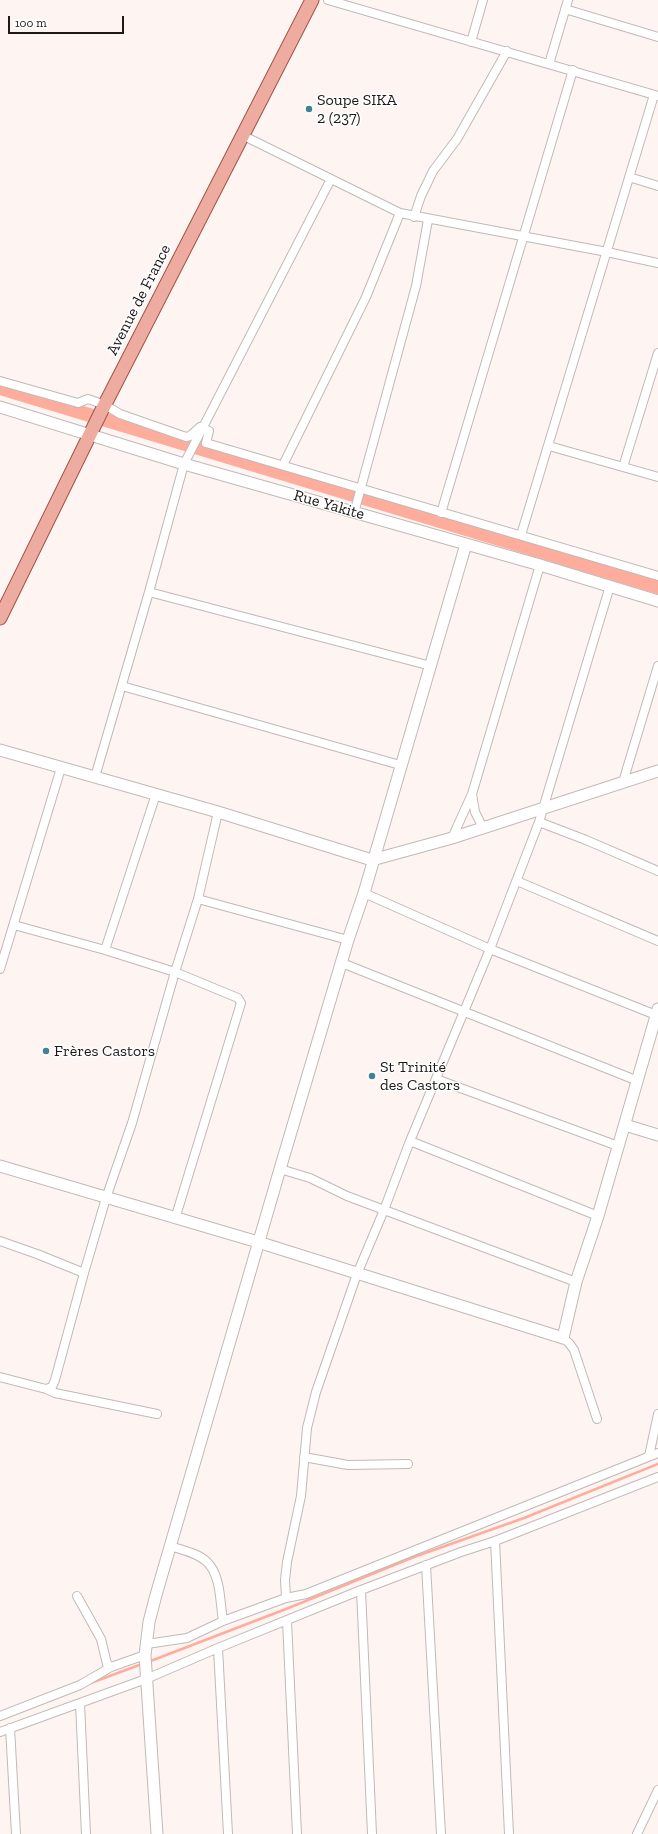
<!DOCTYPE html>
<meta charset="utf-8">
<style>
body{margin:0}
#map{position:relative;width:658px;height:1834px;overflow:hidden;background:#fef5f3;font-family:"Zilla Slab",serif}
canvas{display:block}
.scale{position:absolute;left:8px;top:16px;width:116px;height:18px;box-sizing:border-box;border:2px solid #1c1918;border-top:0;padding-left:5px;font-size:12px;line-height:14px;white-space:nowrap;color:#1c1918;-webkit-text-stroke:3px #fff;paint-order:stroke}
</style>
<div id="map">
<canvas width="658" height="1834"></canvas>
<div class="scale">100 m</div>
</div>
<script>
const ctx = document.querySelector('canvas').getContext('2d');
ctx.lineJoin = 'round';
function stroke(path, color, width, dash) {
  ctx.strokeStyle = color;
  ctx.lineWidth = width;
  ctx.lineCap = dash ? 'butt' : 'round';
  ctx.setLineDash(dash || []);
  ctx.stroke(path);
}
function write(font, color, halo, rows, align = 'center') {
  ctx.font = font + ' "Zilla Slab",serif';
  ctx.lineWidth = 3;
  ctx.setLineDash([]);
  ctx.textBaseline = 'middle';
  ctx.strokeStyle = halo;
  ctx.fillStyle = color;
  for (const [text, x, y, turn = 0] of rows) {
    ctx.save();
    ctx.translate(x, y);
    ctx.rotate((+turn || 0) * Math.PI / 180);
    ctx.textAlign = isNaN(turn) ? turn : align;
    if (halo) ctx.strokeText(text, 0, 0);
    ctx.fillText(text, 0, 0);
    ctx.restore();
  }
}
stroke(new Path2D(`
 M148 1662 286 1609 414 1557 524 1518 658 1464
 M88 1684 142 1664`), '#fead9d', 2.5);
stroke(new Path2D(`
 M0 388 658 587`), '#fead9d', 14);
const street = new Path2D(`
 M328 0 658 96
 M565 9 658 37
 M471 42 483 0
 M549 64 568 0
 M242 135 400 213 607 252 658 263
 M629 177 658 186
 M414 217 421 196 433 171 457 139 507 51
 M0 381 78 403 88 399 105 405 120 414 186 437 190 436 200 427 209 431 206 443 658 576
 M549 446 658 477
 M283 465 366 297 400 213
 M623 467 658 353
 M354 513 416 286 428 220
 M441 513 573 70
 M521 535 654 95
 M149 592 431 666
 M122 686 400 765
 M95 777 149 592 184 464 331 179
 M623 782 658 666
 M472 794 475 812 483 828
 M539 822 586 840 658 871
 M452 838 472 794 540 565
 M517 881 658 941
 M364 893 490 949 656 1015
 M198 899 348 940
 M14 925 105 950 175 972 238 998 241 1003 175 1219
 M105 950 156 794
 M342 963 638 1081
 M0 969 61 768
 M436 1079 618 1146
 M410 1141 598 1216
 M280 1169 310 1178 347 1196 576 1282
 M0 1241 37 1254 84 1273
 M563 1338 569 1343 574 1350 597 1419
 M0 1377 46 1389 52 1387 55 1380 84 1273 106 1198 132 1123 175 972 198 899 218 812
 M46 1389 55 1393 157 1414
 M649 1456 658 1414
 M304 1457 348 1465 408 1464
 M495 1541 509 1834
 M170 1546C182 1550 198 1553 207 1562 221 1575 220 1603 223 1621
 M426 1565 441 1834
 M361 1590 372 1834
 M77 1596 101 1639 107 1664 111 1667 145 1655
 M286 1598 285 1580 287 1562 301 1496 307 1428 316 1392 357 1274 384 1210 410 1141 490 949 539 822 610 586
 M287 1621 297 1834
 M147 1644 187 1638 223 1621 286 1598 306 1594 658 1453
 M218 1648 228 1834
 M80 1703 86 1834
 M0 1716 80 1685 111 1667
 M10 1728 16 1834
 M0 1732 146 1679 218 1648 361 1590 461 1552 495 1541 658 1477
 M637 1834 658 1790`);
const secondary = new Path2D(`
 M0 407 184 464 540 565 658 601
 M0 750 218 812 372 860 452 838 658 771
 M625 1125 658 1135
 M0 1166 258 1242 563 1338 576 1282 598 1216 658 1009
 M157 1834 145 1655 149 1622 156 1595 280 1169 348 940 364 893 466 544`);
const primary = new Path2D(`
 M0 618 102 410 312 0`);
stroke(street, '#c1b9b7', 10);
stroke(secondary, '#c1b9b7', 13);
stroke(primary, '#9d5446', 15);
stroke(street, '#fff', 8);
stroke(secondary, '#fff', 11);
stroke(primary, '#eeab9f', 13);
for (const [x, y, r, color] of [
 [309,109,4,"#3f8491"],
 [46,1051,4,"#3f8491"],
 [372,1076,4,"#3f8491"]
]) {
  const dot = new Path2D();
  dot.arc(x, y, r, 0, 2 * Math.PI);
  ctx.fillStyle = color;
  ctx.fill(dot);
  stroke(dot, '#fff', 1.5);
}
write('16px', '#1c1918', '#fff', [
 ["Soupe SIKA",317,100],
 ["2 (237)",317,118],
 ["Frères Castors",54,1051],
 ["St Trinité",380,1067],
 ["des Castors",380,1085]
], 'left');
write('16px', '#1c1918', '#fff', [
 ["Avenue de France",139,300,-63],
 ["Rue Yakite",329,505,16]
]);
</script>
